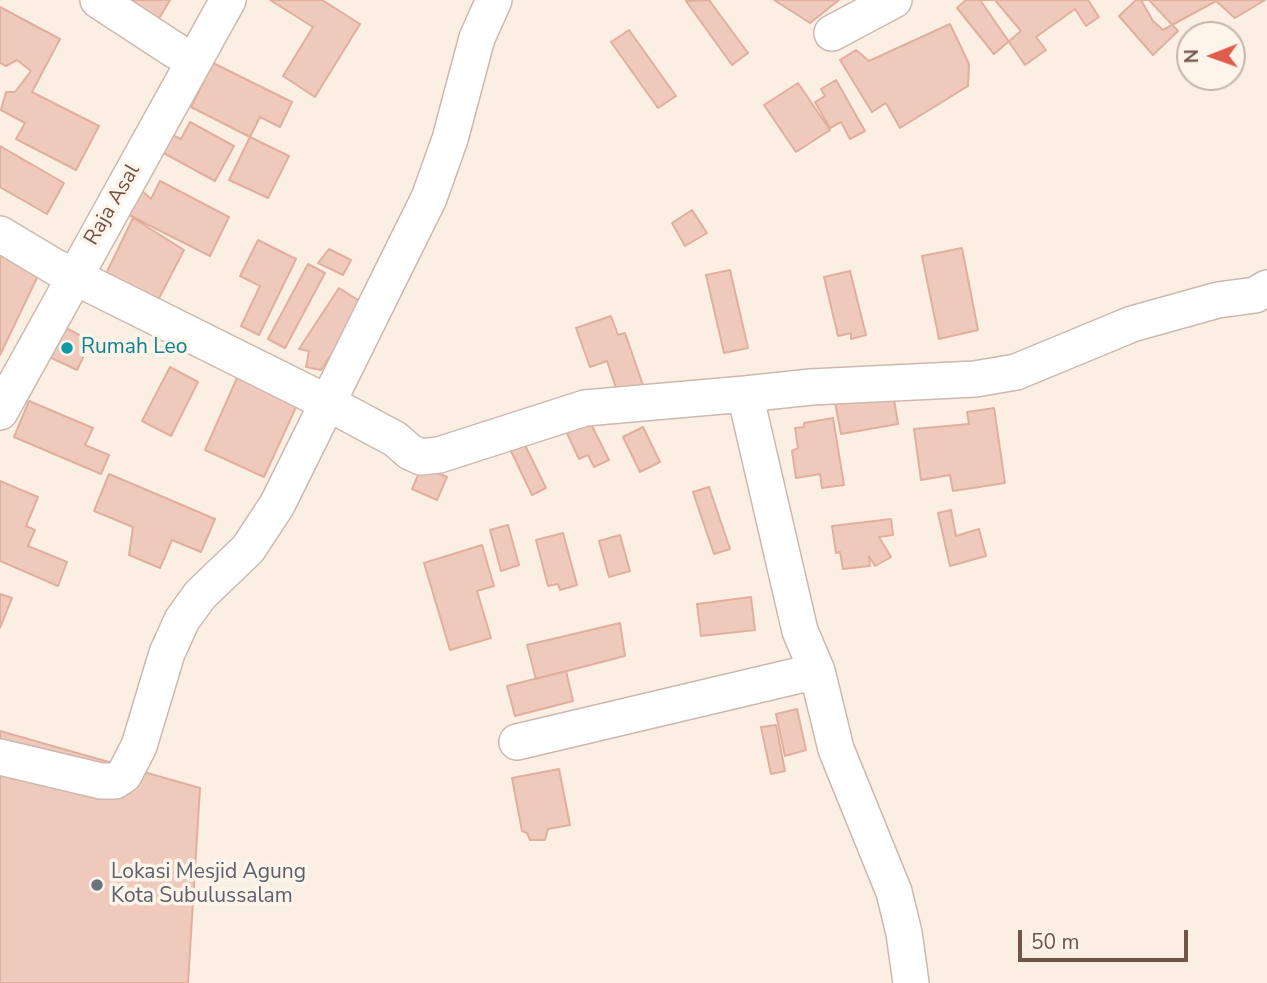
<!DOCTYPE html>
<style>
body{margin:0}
#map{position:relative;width:1267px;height:983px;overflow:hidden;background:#fbefe4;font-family:"Nunito Sans",sans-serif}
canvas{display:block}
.north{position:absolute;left:1176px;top:21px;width:70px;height:70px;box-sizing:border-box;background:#fef4e9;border:2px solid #c6b4a9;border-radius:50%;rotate:269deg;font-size:19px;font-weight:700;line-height:28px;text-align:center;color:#72544a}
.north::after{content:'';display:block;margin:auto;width:24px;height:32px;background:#e05c4d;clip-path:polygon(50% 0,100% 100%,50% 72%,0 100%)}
.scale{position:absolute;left:1018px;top:930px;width:170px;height:32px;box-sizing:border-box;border:4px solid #72544a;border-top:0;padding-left:9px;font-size:21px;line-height:24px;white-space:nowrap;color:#72544a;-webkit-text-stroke:5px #fef4e9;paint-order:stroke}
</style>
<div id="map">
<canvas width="1267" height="983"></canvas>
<div class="north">N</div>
<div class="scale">50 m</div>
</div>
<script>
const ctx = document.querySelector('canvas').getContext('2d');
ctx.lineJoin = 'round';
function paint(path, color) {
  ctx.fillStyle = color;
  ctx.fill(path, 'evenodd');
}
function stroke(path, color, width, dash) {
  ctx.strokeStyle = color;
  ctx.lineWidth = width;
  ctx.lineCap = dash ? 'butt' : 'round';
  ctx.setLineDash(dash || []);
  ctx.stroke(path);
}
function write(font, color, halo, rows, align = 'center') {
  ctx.font = font + ' "Nunito Sans",sans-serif';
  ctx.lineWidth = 7;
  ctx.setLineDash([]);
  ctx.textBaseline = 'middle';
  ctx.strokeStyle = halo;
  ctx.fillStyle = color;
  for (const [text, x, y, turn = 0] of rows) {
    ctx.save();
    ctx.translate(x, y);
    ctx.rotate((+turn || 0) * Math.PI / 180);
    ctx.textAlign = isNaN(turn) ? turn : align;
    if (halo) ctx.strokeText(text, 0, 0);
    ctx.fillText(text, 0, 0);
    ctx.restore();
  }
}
const building = new Path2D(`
 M120 0H170L157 22Z
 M270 0H322L360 24 315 97 283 76 313 27Z
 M709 0 748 53 732 65 686 1Z
 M774 0H839L810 23Z
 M966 0H995L1021 31 994 54 957 8Z
 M980 0H1088L1099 17 1086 26 1075 9 1036 37 1046 50 1025 65Z
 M1136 0H1149L1178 31 1153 55 1119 16Z
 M1141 0H1265L1235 18 1216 1 1163 30 1153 21Z
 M0 7 60 39 32 92 99 126 76 170 16 139 25 123 1 110 6 92H15L31 71 17 60 6 66 0 63Z
 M950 24 969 64 968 86 900 128 886 103 872 112 840 60 856 50 869 61Z
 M629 30 676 96 658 108 611 42Z
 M213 63 292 102 280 127 260 117 250 137 191 107Z
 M836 80 865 131 850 139 841 122 830 128 815 102 825 96 821 89Z
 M798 83 830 130 796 152 764 105Z
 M190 122 234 146 215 181 160 151 170 134 181 139Z
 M250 137 289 156 268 198 229 180Z
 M0 146 64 183 47 214 0 187Z
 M160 181 229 217 210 256 125 213 138 187 151 199Z
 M692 210 707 233 685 246 672 223Z
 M133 218 184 250 156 304 105 276Z
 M0 235 47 257 0 355Z
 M258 240 296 259 259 335 241 326 260 286 240 276Z
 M962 248 978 330 939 339 922 256Z
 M329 249 351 260 343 275 318 263Z
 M308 264 325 273 285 348 268 339Z
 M730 270 748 348 724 353 706 275Z
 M850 271 866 335 851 339V333L838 336 824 277Z
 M339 288 364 304 321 370 306 367 309 351 299 349Z
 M611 316 618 335 625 333 644 388 619 397 607 361 590 367 576 328Z
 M58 324 91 341 77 370 43 354Z
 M170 367 198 382 171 436 142 421Z
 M237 378 297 405 264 477 205 450Z
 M892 387 898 424 841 434 834 397Z
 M29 401 93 428 85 445 109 455 101 474 14 437Z
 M994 408 1005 483 953 491 950 475 921 480 914 429 969 424 967 412Z
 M833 418 844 485 822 488 820 474 796 478 792 451 798 448 795 428 804 427V423Z
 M589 420 609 460 594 467 588 455 579 459 566 431Z
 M643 427 660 462 640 472 623 437Z
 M523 441 546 488 532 495 511 451Z
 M422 466 447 477 437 500 412 489Z
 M109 474 215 519 201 552 172 540 160 568 129 555 133 527 94 511Z
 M0 481 38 497 26 526 35 530 28 546 67 562 58 586 0 561Z
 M709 487 730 549 714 554 693 492Z
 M951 510 956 536 979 529 986 556 950 566 938 513Z
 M891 519 893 535 879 537 891 557 875 566 869 556 870 566 843 569 840 552 836 553 832 526Z
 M508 525 519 565 501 571 490 530Z
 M563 533 577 585 560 590 558 584 548 586 536 540Z
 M620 535 630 571 609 577 599 541Z
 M482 545 494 586 477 591 491 638 450 650 424 563Z
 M0 594 12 598 0 628Z
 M751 597 755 630 701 636 697 604Z
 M620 623 625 656 536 679 527 645Z
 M566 671 573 701 515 716 507 686Z
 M797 709 806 750 785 756 776 714Z
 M776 725 785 771 771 774 761 727Z
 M0 731 200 788 188 983H0Z
 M559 769 570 825 548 829 545 840H530L527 833 522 831 512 778Z`);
paint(building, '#efcabc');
stroke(building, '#e1af9d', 2);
const minor = new Path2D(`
 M98 0 176 51
 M832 33 894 0
 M0 234 55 267 328 403 395 439 410 452 421 457 439 455 585 408 745 394
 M0 412 228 0
 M517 742 817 671
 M0 757 101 781H115L124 775 139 746 167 653 182 620 200 595 248 549 277 505 429 198 450 139 477 38 494 0
 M911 983 904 933 894 892 836 749 817 671 800 631 745 394 811 387 975 379 1016 372 1132 324 1218 300 1255 295 1267 288`);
stroke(minor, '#ceb8ae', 38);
stroke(minor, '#fff', 35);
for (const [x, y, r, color] of [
 [67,348,7,"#0f9aa8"],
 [97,885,7,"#6b7280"]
]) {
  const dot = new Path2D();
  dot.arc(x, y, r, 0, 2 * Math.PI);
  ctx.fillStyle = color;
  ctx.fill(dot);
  stroke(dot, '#fef4e9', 2.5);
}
write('21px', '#72544a', '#fef4e9', [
 ["Raja Asal",113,205,-60]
]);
write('21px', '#0d838f', '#fef4e9', [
 ["Rumah Leo",81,348]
], 'left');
write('21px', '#5b616d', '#fef4e9', [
 ["Lokasi Mesjid Agung",111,873],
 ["Kota Subulussalam",111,897]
], 'left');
</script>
